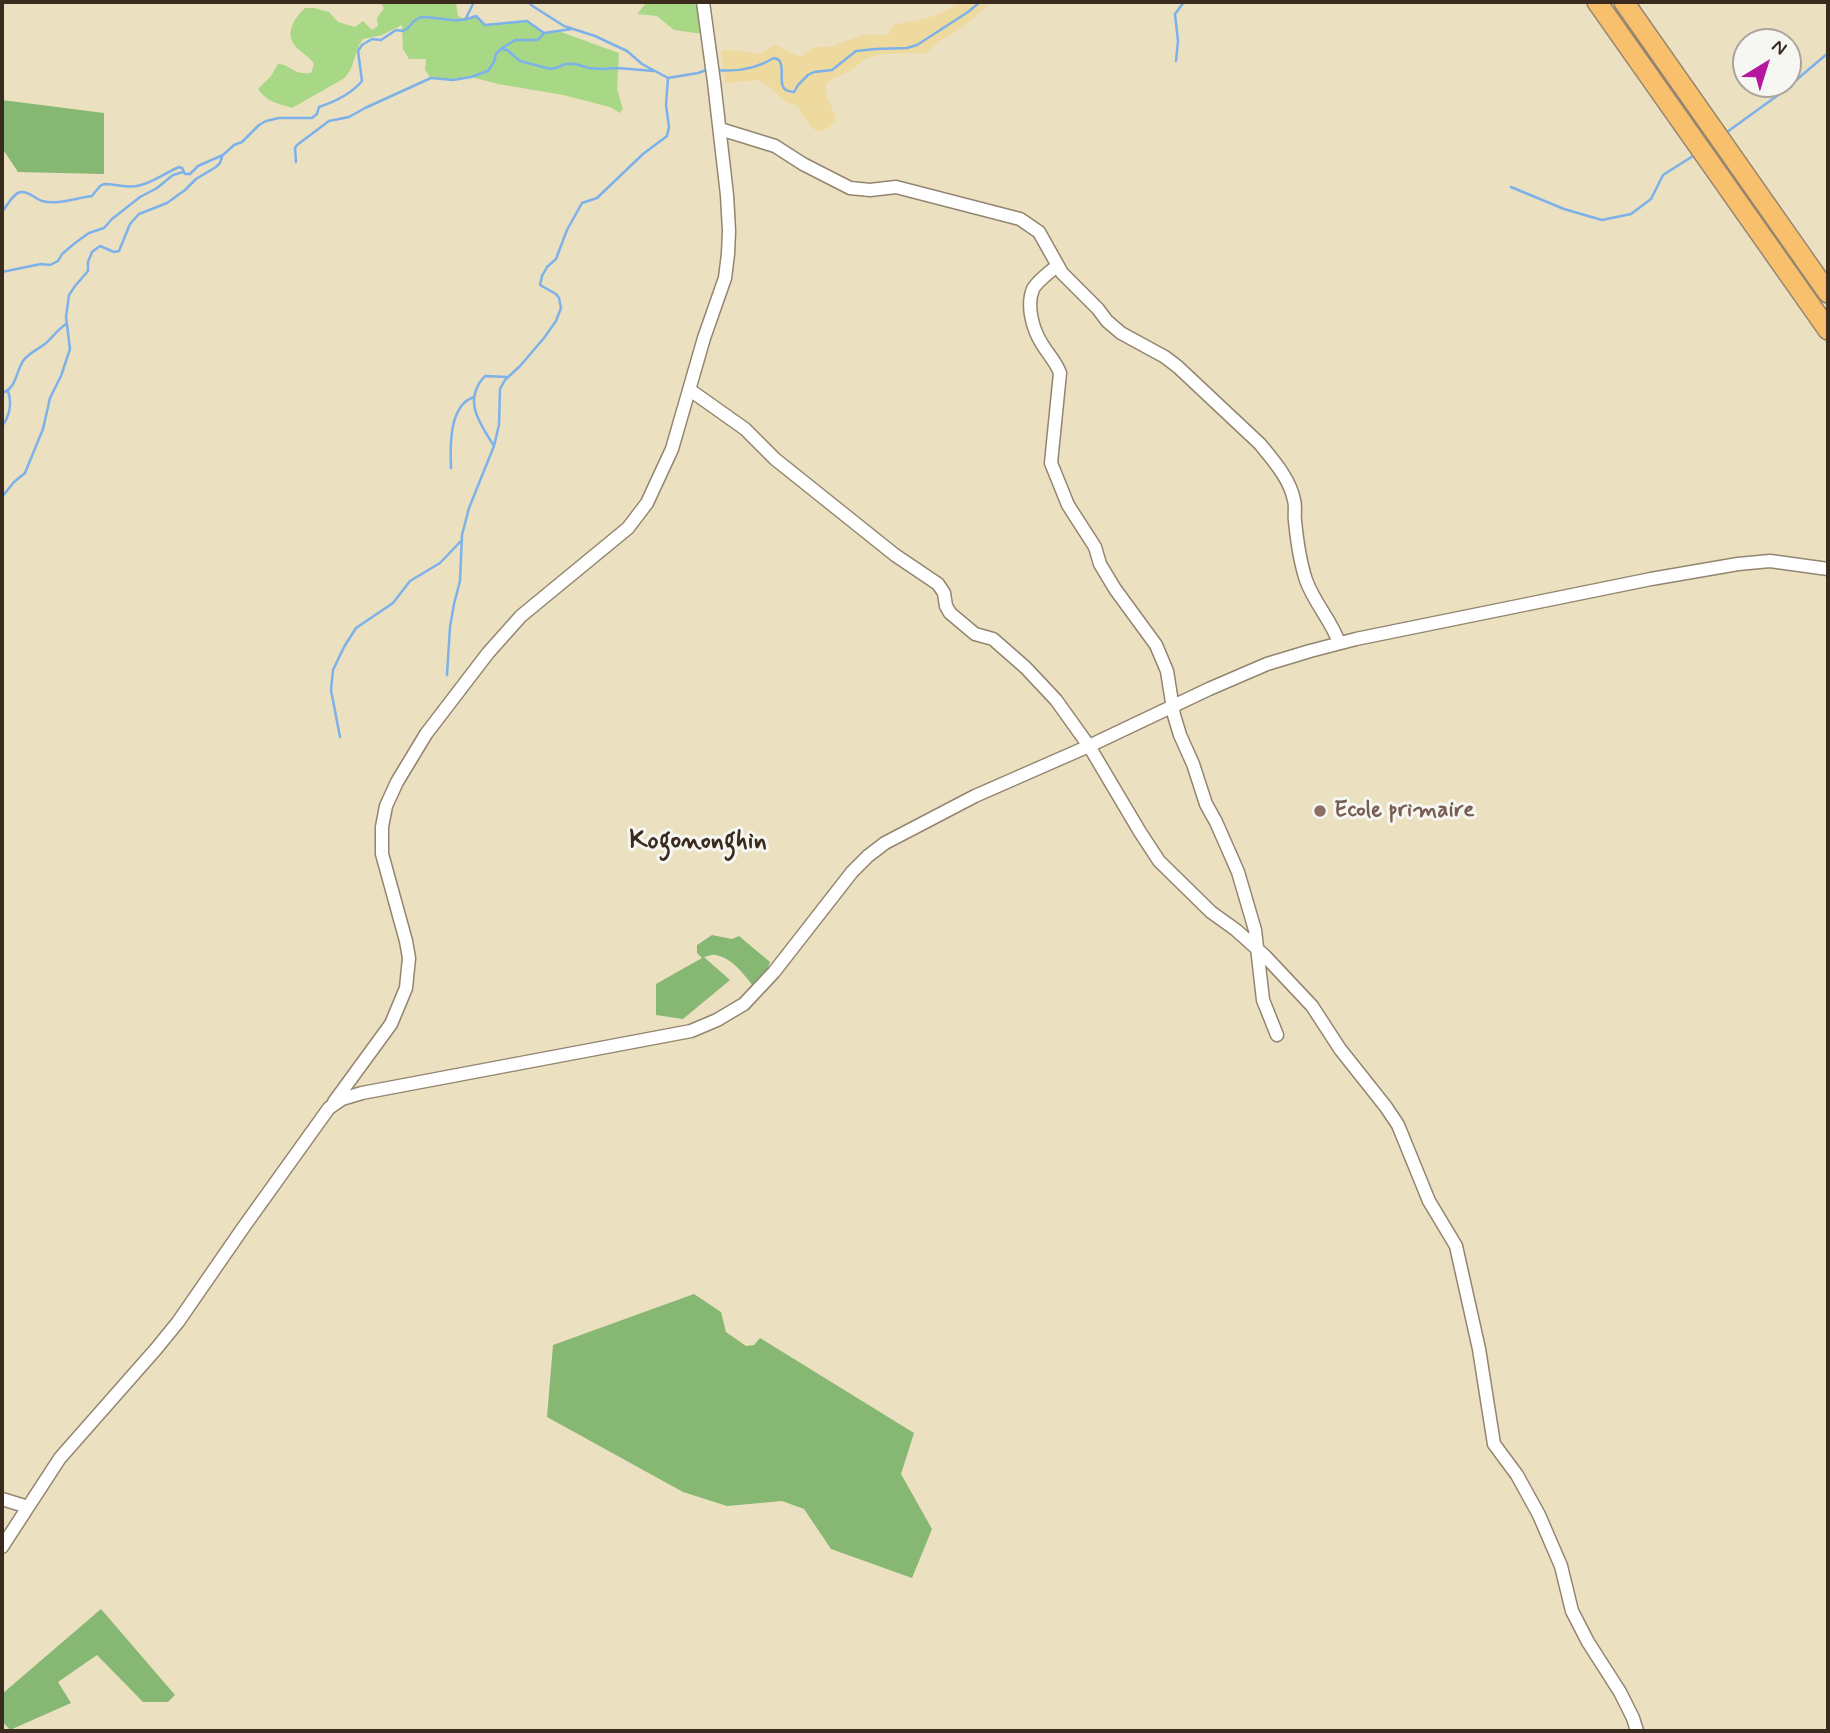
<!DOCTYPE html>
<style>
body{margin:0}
#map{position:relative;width:1830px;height:1733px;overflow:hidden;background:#ebe0c0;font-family:Mynerve,sans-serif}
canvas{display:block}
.frame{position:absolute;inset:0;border:4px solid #3b2a1e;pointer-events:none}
.north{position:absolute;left:1732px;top:28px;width:70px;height:70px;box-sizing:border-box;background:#f6f6f2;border:2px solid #aba49d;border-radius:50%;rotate:38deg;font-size:19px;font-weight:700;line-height:28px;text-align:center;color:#3b2a1e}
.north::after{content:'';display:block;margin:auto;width:24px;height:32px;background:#b5179e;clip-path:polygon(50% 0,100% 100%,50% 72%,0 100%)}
</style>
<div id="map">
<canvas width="1830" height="1733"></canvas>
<div class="frame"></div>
<div class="north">N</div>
</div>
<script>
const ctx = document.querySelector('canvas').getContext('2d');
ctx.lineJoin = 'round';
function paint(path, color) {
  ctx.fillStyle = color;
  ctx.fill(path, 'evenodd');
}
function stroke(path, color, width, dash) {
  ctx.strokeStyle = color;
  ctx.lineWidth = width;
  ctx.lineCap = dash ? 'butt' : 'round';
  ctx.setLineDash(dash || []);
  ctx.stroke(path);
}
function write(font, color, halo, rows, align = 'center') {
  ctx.font = font + ' Mynerve,sans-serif';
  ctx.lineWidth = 6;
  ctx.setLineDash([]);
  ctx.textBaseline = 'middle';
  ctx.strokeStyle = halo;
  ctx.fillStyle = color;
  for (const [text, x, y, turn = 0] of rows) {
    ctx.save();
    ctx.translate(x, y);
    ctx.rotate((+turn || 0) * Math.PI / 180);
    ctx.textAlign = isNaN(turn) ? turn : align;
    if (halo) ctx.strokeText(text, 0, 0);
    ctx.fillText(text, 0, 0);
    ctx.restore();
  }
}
paint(new Path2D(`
 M380 2H458L456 3 458 16 465 20 476 16 485 25 527 21 544 33 561 32 619 53 617 89 623 109 620 113 610 107 563 95 498 84 471 77 453 80 431 78 425 70 426 59H409L403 49 402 25 382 35 363 39C353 52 356 68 343 79L292 108C277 103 267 102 258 89L271 76 278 64C291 64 291 75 311 73L314 64C310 57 303 54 297 48 284 35 293 19 305 8H314L329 12 338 22 355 27 363 21 372 30 378 26 377 18 384 8Z
 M647 2H700L703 34 674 30 657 16 637 14Z`), '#a8d886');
paint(new Path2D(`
 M2 100 104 113V174L18 172 2 148Z
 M712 935 732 939 739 936 770 962 768 968 753 986C744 974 731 957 715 955 713 954 706 957 704 957L730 980 683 1019 656 1015V984L702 958 697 953V945Z
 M694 1294 721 1312 726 1332 746 1346 754 1345 760 1338 914 1433 901 1474 932 1529 912 1578 831 1549 804 1509 782 1501 727 1506 683 1492 547 1417 553 1345Z
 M101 1609 175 1695 168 1702H143L97 1655 58 1682 71 1703 10 1730 2 1721V1694Z`), '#86b873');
paint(new Path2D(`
 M959 2H991L967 24 937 43 926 53 879 54 865 59 850 71 832 79 826 84C824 96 833 107 836 120L828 128 818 132 811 127 797 106 785 101 765 84 758 80 725 83 721 51 731 50 760 54 774 45C784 47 791 55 801 56L812 48 832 46 862 35H887L895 24C918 21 941 17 959 2Z`), '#eeda9e');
stroke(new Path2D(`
 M529 2 531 5 564 26 595 36 627 51 642 64 668 78 698 73 709 69
 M465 20 474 2
 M501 49 515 40H538L544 33
 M1176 61 1178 41 1175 14 1184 2
 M716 70C737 72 756 69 774 58L779 60C787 71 773 91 794 92L798 85 808 75 814 72 832 70 856 51 875 49 907 48 917 45 968 12 980 2
 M1727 132 1781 93 1828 53
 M296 162 295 148 297 145 329 121 349 117 365 108 431 78 453 80 471 77 488 71 494 62 496 54 501 49 507 50 520 61 550 69 556 68 565 64H575L589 68 602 69 617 68 654 71
 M1511 187 1564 209 1602 220 1631 214 1651 199 1663 175 1693 156
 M2 212C7 206 13 193 21 192 29 191 35 199 42 201 59 205 75 198 92 196L100 186 104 184C115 184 126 188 137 186 151 184 165 173 179 167L182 168 185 174H190L198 166 223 155 234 145 242 142 259 125 266 121 279 118H312L317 114 319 107C334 102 352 93 362 81L358 51 362 45 372 39 381 40 396 30 403 31 408 28 414 21 421 17C444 17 453 25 476 16L485 25 527 21 544 33 572 29
 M2 272 41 264 50 265 58 261 62 254 75 243 89 233 104 228 112 219 140 197 157 188 173 175 183 172
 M2 393C16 389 16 372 23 361 30 351 43 348 50 339 56 333 59 329 66 324
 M2 426C10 416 12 403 8 391
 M494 446C480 424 462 400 485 376L508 377
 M451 468C450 446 449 405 474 397
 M2 497 14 482 25 473 43 429 50 398 61 376 70 349 66 317 69 295 75 286 88 271V262L92 252 100 246 114 252 119 251 130 224 139 214 167 203 185 190 196 179 216 167 220 163 222 157
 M447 675 450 627 454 604 460 581 462 535 469 508 494 446 499 425 500 389 505 380 520 366 544 338 556 321 561 308 559 298 556 294 540 285 542 276 547 267 556 259 567 230 582 203 597 198 643 154 667 136 669 127 666 105 668 78
 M340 737 331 690 333 670 344 647 356 628 393 603 410 581 440 563 460 542`), '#7db1ea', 2.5);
const minor = new Path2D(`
 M720 129 775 146 803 164 850 188 870 190 896 187 1020 219 1039 232 1062 273 1098 309 1107 321 1121 333 1165 357 1178 367 1260 444C1273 460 1290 479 1294 500 1296 506 1294 514 1295 521 1297 541 1300 562 1306 580 1314 603 1332 621 1339 643
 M1058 266C1051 270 1036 283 1033 289 1026 306 1033 330 1042 344 1048 354 1056 362 1060 373L1051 463 1068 505 1095 547 1100 564 1115 589 1156 645 1167 671 1174 715 1180 735 1193 764 1206 804 1216 822 1238 872 1255 930 1263 1000 1277 1035
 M690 390 745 429 775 459 895 555 938 584 944 593 946 606 950 613 975 634 993 639 1026 668 1056 700 1089 746 1140 832 1159 861 1211 912 1236 930 1265 956 1312 1006 1340 1049 1386 1107 1398 1125 1429 1201 1456 1246 1479 1349 1494 1444 1517 1475 1539 1515 1561 1566 1572 1611 1588 1642 1620 1692 1633 1718 1637 1731
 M334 1102 391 1024 406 988 409 958 406 941 382 854V827L386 806 397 782 426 734 488 653 521 616 628 528 647 503 672 449 704 338 725 278 728 254 729 231 727 195 714 82 703 2
 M2 1499 28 1507
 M2 1547 60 1458 156 1349 178 1322 243 1228 329 1108 342 1099 362 1093 691 1031 717 1020 744 1004 774 972 852 872 868 856 885 843 975 796 1089 746 1209 689 1267 664 1310 651 1356 639 1651 579 1738 564 1770 561 1828 569`);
const highway = new Path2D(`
 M1597 2 1828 330
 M1624 2 1828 293`);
stroke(minor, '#93856f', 15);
stroke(highway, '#93856f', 22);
stroke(minor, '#fff', 12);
stroke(highway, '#f8bf6c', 19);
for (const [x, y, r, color] of [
 [1320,811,7,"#8d6e63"]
]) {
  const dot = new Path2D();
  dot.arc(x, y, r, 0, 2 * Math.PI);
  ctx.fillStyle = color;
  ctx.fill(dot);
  stroke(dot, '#f6f6f2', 2.5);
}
write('bold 23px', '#785e54', '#f6f6f2', [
 ["Ecole primaire",1334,811]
], 'left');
write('bold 26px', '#3b2a1e', '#f6f6f2', [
 ["Kogononghin",698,843]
]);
</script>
